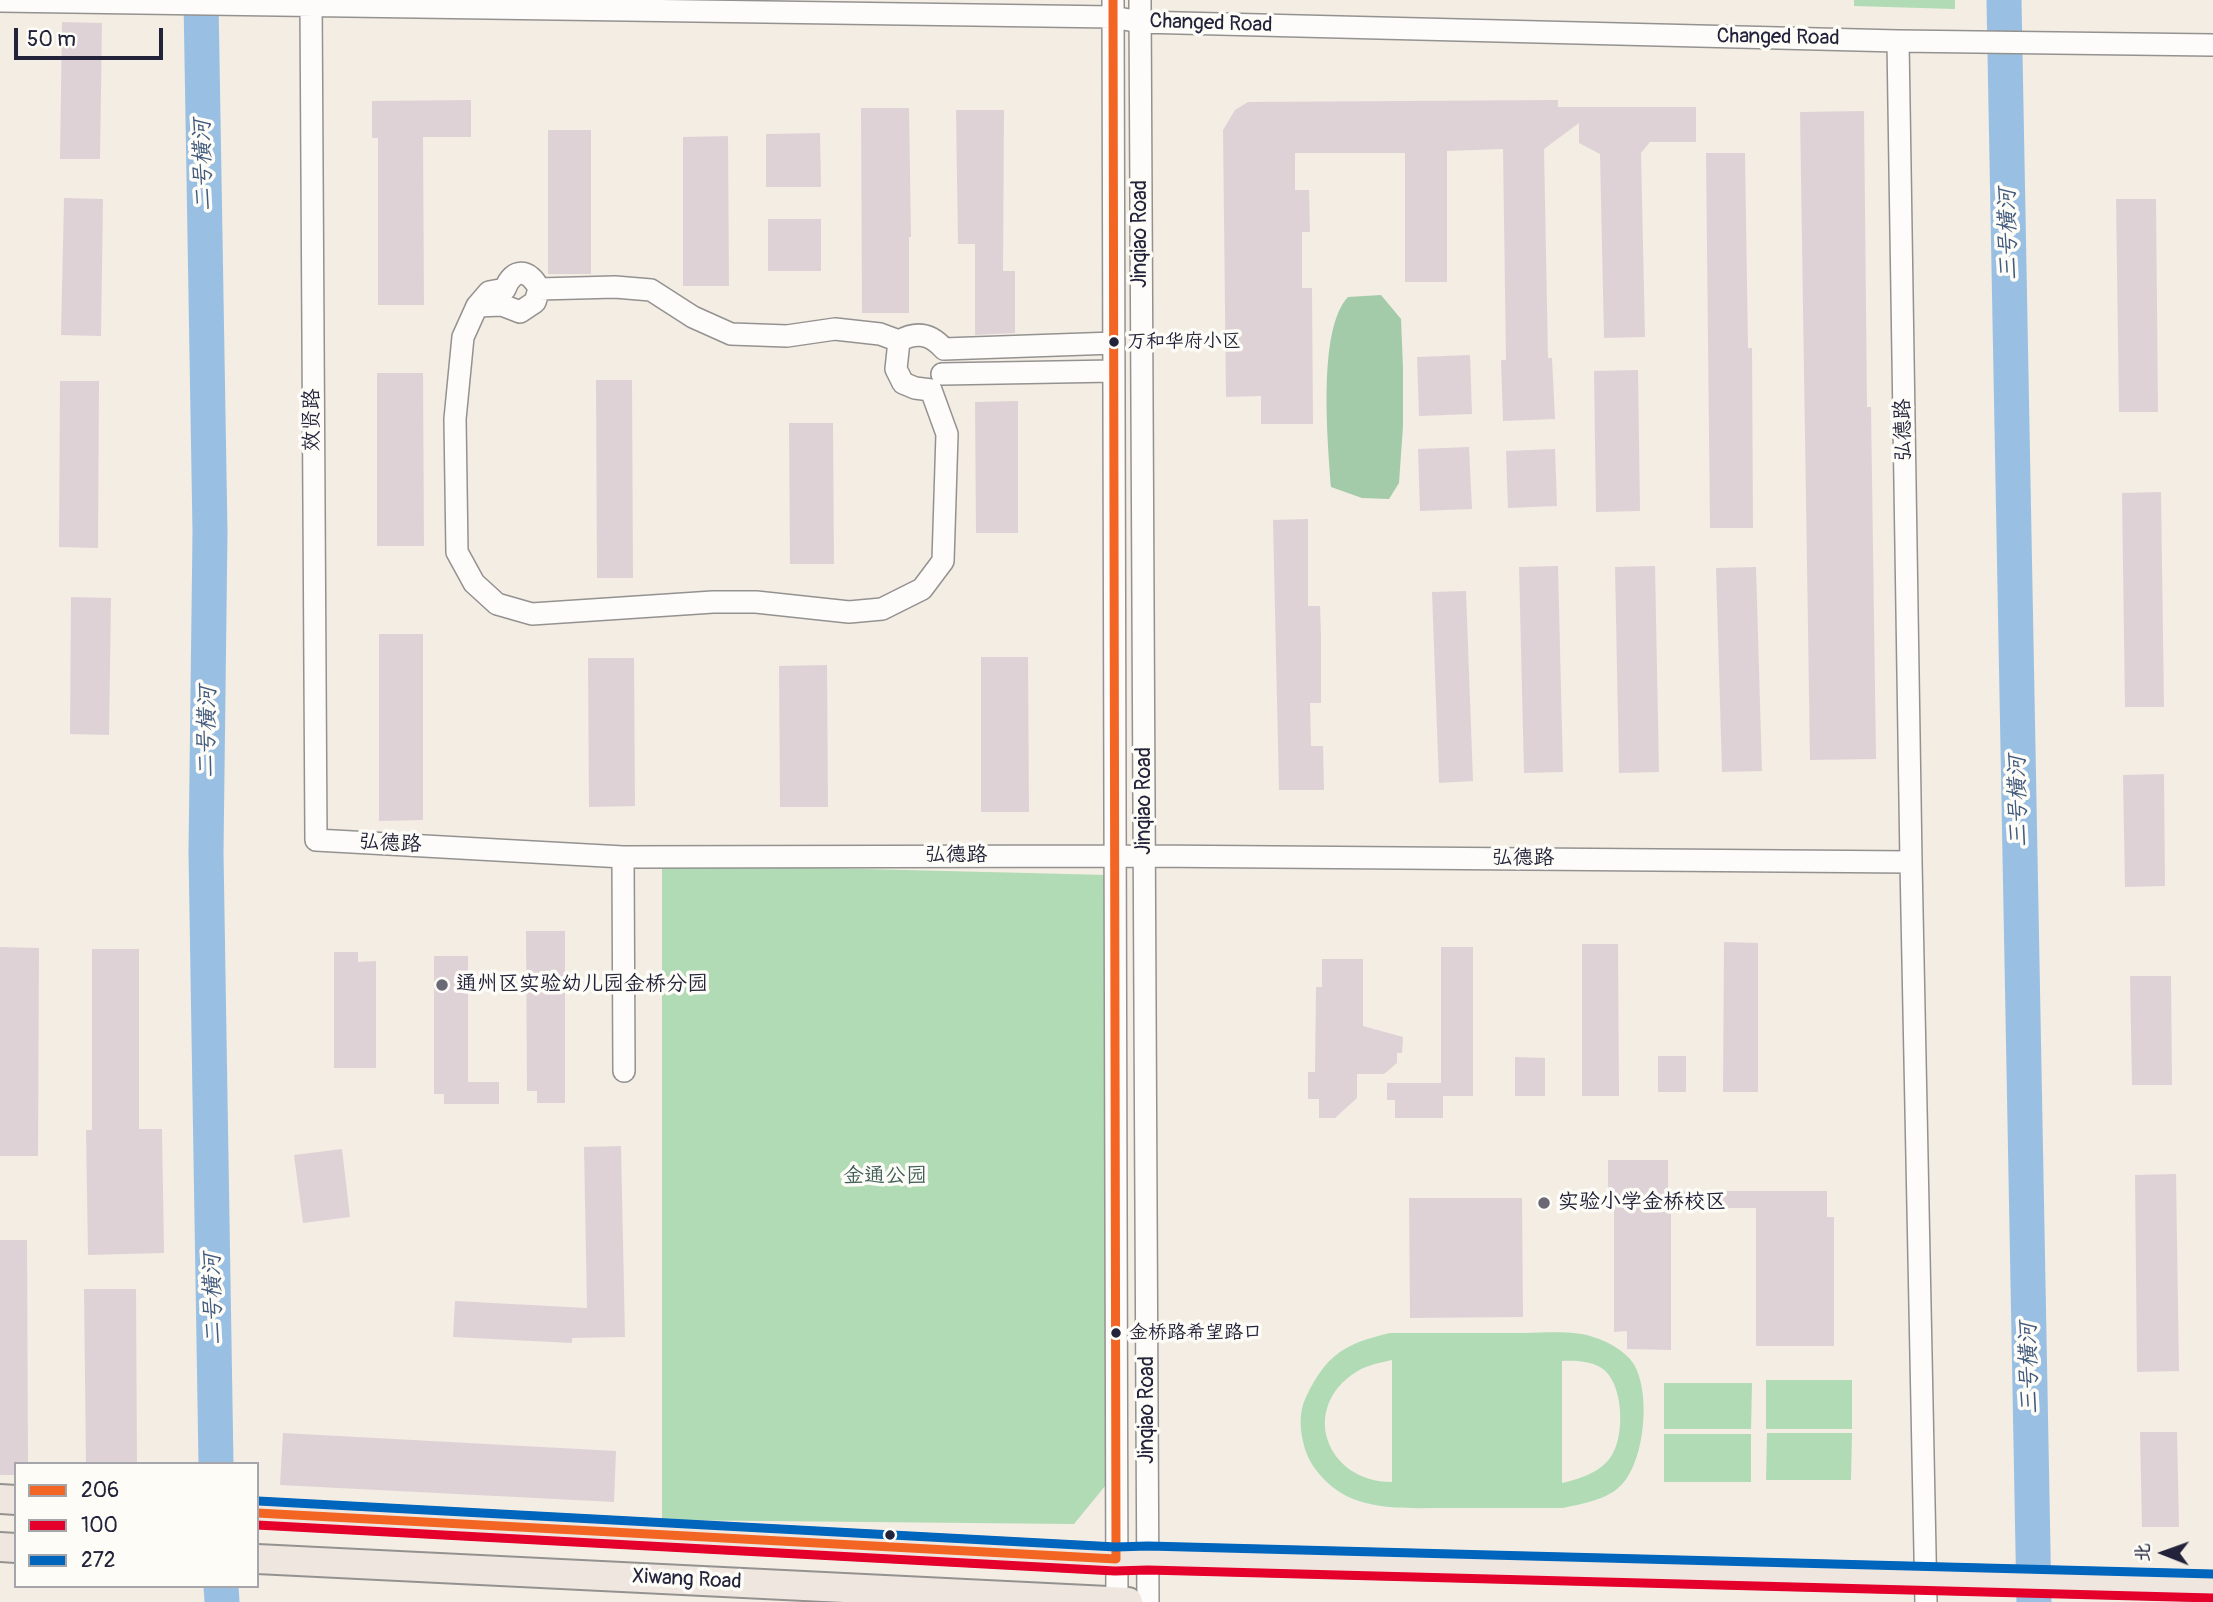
<!DOCTYPE html>
<meta charset="utf-8">
<style>
body{margin:0}
#map{position:relative;width:2213px;height:1602px;overflow:hidden;background:#f3ede3;font-family:Pangolin,"LXGW WenKai TC",sans-serif}
canvas{display:block}
.legend{position:absolute;left:14px;top:1462px;width:245px;height:126px;box-sizing:border-box;background:#fdfcf7;border:2px solid #a5a5ac;margin:0;padding:9px 12px;list-style:none;font-size:21px;color:#22223b}
.legend li{display:flex;align-items:center;gap:14px;height:35px}
.legend b{width:35px;border:2px solid #a5a5ac}
.north{position:absolute;left:2129px;top:1518px;width:70px;height:70px;-webkit-text-stroke:5px #fdfcf7;paint-order:stroke;rotate:271deg;font-size:19px;font-weight:700;line-height:28px;text-align:center;color:#22223b}
.north::after{content:'';display:block;margin:auto;width:24px;height:32px;background:#22223b;clip-path:polygon(50% 0,100% 100%,50% 72%,0 100%)}
.scale{position:absolute;left:14px;top:28px;width:149px;height:32px;box-sizing:border-box;border:4px solid #22223b;border-top:0;padding-left:9px;font-size:21px;line-height:24px;white-space:nowrap;color:#22223b;-webkit-text-stroke:5px #fdfcf7;paint-order:stroke}
</style>
<div id="map">
<canvas width="2213" height="1602"></canvas>
<ul class="legend">
<li><b style="height:9px;background:#f26522"></b>206</li>
<li><b style="height:9px;background:#e4002b"></b>100</li>
<li><b style="height:9px;background:#0065bd"></b>272</li>
</ul>
<div class="north">北</div>
<div class="scale">50 m</div>
</div>
<script>
const ctx = document.querySelector('canvas').getContext('2d');
ctx.lineJoin = 'round';
function paint(path, color) {
  ctx.fillStyle = color;
  ctx.fill(path, 'evenodd');
}
function stroke(path, color, width, dash) {
  ctx.strokeStyle = color;
  ctx.lineWidth = width;
  ctx.lineCap = dash ? 'butt' : 'round';
  ctx.setLineDash(dash || []);
  ctx.stroke(path);
}
function write(font, color, halo, rows, align = 'center') {
  ctx.font = font + ' Pangolin,"LXGW WenKai TC",sans-serif';
  ctx.lineWidth = 7;
  ctx.setLineDash([]);
  ctx.textBaseline = 'middle';
  ctx.strokeStyle = halo;
  ctx.fillStyle = color;
  for (const [text, x, y, turn = 0] of rows) {
    ctx.save();
    ctx.translate(x, y);
    ctx.rotate((+turn || 0) * Math.PI / 180);
    ctx.textAlign = isNaN(turn) ? turn : align;
    if (halo) ctx.strokeText(text, 0, 0);
    ctx.fillText(text, 0, 0);
    ctx.restore();
  }
}
paint(new Path2D(`
 M1854 0H1955V9L1854 6Z
 M662 864 1107 875 1110 1480 1074 1524 662 1520Z
 M1390 1333C1435 1333 1479 1333 1524 1333 1546 1333 1572 1330 1593 1337 1607 1341 1625 1351 1633 1363 1652 1392 1645 1468 1617 1489 1604 1500 1578 1505 1562 1508 1523 1508 1484 1508 1445 1508 1415 1508 1384 1510 1356 1500 1333 1492 1312 1471 1305 1449 1300 1432 1298 1413 1306 1397 1327 1354 1344 1344 1390 1333ZM1392 1360V1482C1326 1482 1299 1408 1356 1372 1367 1365 1379 1363 1392 1360ZM1562 1361C1573 1360 1590 1361 1600 1367 1624 1380 1626 1437 1610 1458 1599 1473 1579 1479 1562 1483Z
 M1766 1380H1852V1429H1766Z
 M1664 1383H1752L1751 1429H1664Z
 M1767 1433H1852L1851 1480H1766Z
 M1664 1434H1751V1482H1664Z`), '#b0dbb5');
paint(new Path2D(`
 M1381 295 1401 319 1403 368V426L1399 483 1389 499 1362 498 1331 487C1328 443 1317 330 1348 297Z`), '#a3cba9');
stroke(new Path2D(`
 M201 0 210 532 206 852 216 1464
 M2004 0 2034 1602
 M221 1586 222 1602`), '#99c0e3', 35);
paint(new Path2D(`
 M62 22 102 23 100 159H60Z
 M471 100V137H423L424 305H378V138H372V101Z
 M1558 100V107H1696V142H1650L1641 153 1645 337 1604 338 1600 154 1579 143V123L1544 149 1548 358H1552L1555 419 1503 421 1501 360H1506L1503 149 1447 151V282H1405V153H1295V190H1309L1310 232H1302V288H1312L1313 424H1261V396L1226 397 1223 130 1235 110 1248 102Z
 M861 108H909L911 237H909V313H862Z
 M956 110H1004L1003 271H1015V333L975 335V244H958Z
 M1864 111 1867 407H1871L1876 759 1810 760 1800 112Z
 M548 130H591V274H548Z
 M820 133 821 187H766V134Z
 M728 136 729 286H683V137Z
 M1706 153H1745L1748 348H1752L1753 528H1710Z
 M64 198 103 199 101 336 61 335Z
 M2116 199H2156L2158 412H2119Z
 M768 219H821V271H768Z
 M1470 355 1472 414 1419 416 1417 357Z
 M1638 370 1640 511 1596 512 1594 371Z
 M377 373H423L424 546H377Z
 M596 380H632L633 578H597Z
 M60 381H99L98 548 59 547Z
 M1018 401V533H976L975 402Z
 M789 423H833L834 564H790Z
 M1469 447 1472 509 1420 511 1418 449Z
 M1555 449 1557 506 1508 508 1506 451Z
 M2161 492 2164 707H2125L2122 493Z
 M1308 519V606H1320L1321 636V703H1310L1311 746H1323L1324 790H1279L1273 520Z
 M1558 566 1563 772 1524 773 1519 567Z
 M1655 566 1659 772 1619 773 1615 567Z
 M1756 567 1762 771 1722 772 1716 568Z
 M1466 591 1473 781 1439 783 1432 592Z
 M71 597 111 598 109 735 70 734Z
 M379 634H423V820L379 821Z
 M981 657H1028L1029 812H981Z
 M588 658H634L635 806 589 807Z
 M827 665 828 807H780L779 666Z
 M2164 774 2165 886 2125 887 2123 775Z
 M526 931H565V1103H537V1091H527Z
 M1724 942 1758 943V1092H1723Z
 M1582 944H1618L1619 1096H1582Z
 M0 947 39 948 38 1156H0Z
 M1441 947H1473V1096H1443V1118H1395V1100H1387V1083H1441Z
 M92 949H139V1129H162L164 1253 88 1255 86 1130H92Z
 M334 952H358V962L376 961V1068H334Z
 M434 956H468V1082H499V1104H444V1094H434Z
 M1322 959H1363V1026L1403 1037 1402 1053H1397V1063L1384 1074H1357V1098L1335 1118H1319V1099H1308V1072H1315L1316 987H1322Z
 M2130 976H2171L2172 1085H2132Z
 M1658 1056H1686V1092H1658Z
 M1515 1057 1545 1058V1096H1515Z
 M621 1146 625 1337 572 1338V1343L453 1337 455 1301 587 1308 584 1147Z
 M342 1149 350 1217 303 1223 294 1155Z
 M1608 1160H1668V1191H1827V1217H1834V1346H1756V1208H1671V1350L1627 1349V1331L1614 1332V1191H1608Z
 M2176 1174 2179 1371 2137 1372 2135 1175Z
 M1409 1198H1522L1523 1317 1410 1318Z
 M0 1240H27L28 1464H16V1475H0Z
 M84 1289H136L137 1464H86Z
 M2140 1432H2177L2179 1527H2142Z
 M283 1433 616 1451 614 1502 280 1485Z`), '#dfd2d7');
const minor = new Path2D(`
 M311 0 316 840 623 857 1145 856 1911 862 1898 41
 M1113 0 1117 1601
 M1140 0 1148 1602
 M0 1 1113 17 1140 22 1898 41 2213 45
 M477 306 502 305 520 312 535 302 539 289
 M899 341 896 369 903 383 915 388 931 390 947 434 943 561 922 589 882 609 849 612 756 602H713L532 614 497 604 474 583 457 552 455 419 463 337 477 306 489 292 505 289C513 267 530 269 539 289L615 287 651 290 693 317 731 334 787 336 835 329 880 334 899 341C917 331 931 334 944 349L1114 343
 M942 374 1114 371
 M623 857 624 1071
 M1911 862 1926 1602`);
const major = new Path2D(`
 M0 1499 16 1500
 M257 1513 1116 1559 1148 1558 2213 1586
 M0 1547 16 1548
 M257 1559 1128 1602`);
stroke(minor, '#949290', 24);
stroke(major, '#949290', 32);
stroke(minor, '#fdfcfb', 21);
stroke(major, '#efe7df', 28);
stroke(new Path2D(`
 M257 1513 1116 1559 1113 0`), '#f26522', 9);
stroke(new Path2D(`
 M257 1525 1115 1571 1148 1570 2213 1598`), '#e4002b', 9);
stroke(new Path2D(`
 M258 1501 1116 1547 1148 1546 2213 1574`), '#0065bd', 9);
for (const [x, y, r, color] of [
 [1114,342,6,"#22223b"],
 [442,985,7,"#6b6976"],
 [1544,1203,7,"#6b6976"],
 [1116,1333,6,"#22223b"],
 [890,1535,6,"#22223b"]
]) {
  const dot = new Path2D();
  dot.arc(x, y, r, 0, 2 * Math.PI);
  ctx.fillStyle = color;
  ctx.fill(dot);
  stroke(dot, '#fdfcf7', 2.5);
}
write('19px', '#22223b', '#fdfcf7', [
 ["万和华府小区",1127,342],
 ["金桥路希望路口",1129,1333]
], 'left');
write('21px', '#22223b', '#fdfcf7', [
 ["Changed Road",1211,24,2],
 ["Changed Road",1778,38,1],
 ["Jinqiao Road",1141,234,-90],
 ["效贤路",313,420,-90],
 ["弘德路",1904,430,-91],
 ["Jinqiao Road",1145,801,-90],
 ["弘德路",390,844,3],
 ["弘德路",956,856],
 ["弘德路",1523,859],
 ["Jinqiao Road",1148,1410,-90],
 ["Xiwang Road",687,1580,3]
]);
write('21px', '#22223b', '#fdfcf7', [
 ["通州区实验幼儿园金桥分园",456,985],
 ["实验小学金桥校区",1558,1203]
], 'left');
write('21px', '#405e58', '#fdfcf7', [
 ["金通公园",885,1177]
]);
write('italic 23px', '#425a7e', '#fdfcf7', [
 ["二号横河",204,165,-91],
 ["三号横河",2009,234,-91],
 ["二号横河",208,732,-89],
 ["三号横河",2019,801,-91],
 ["二号横河",214,1299,-91],
 ["三号横河",2030,1368,-91]
]);
</script>
